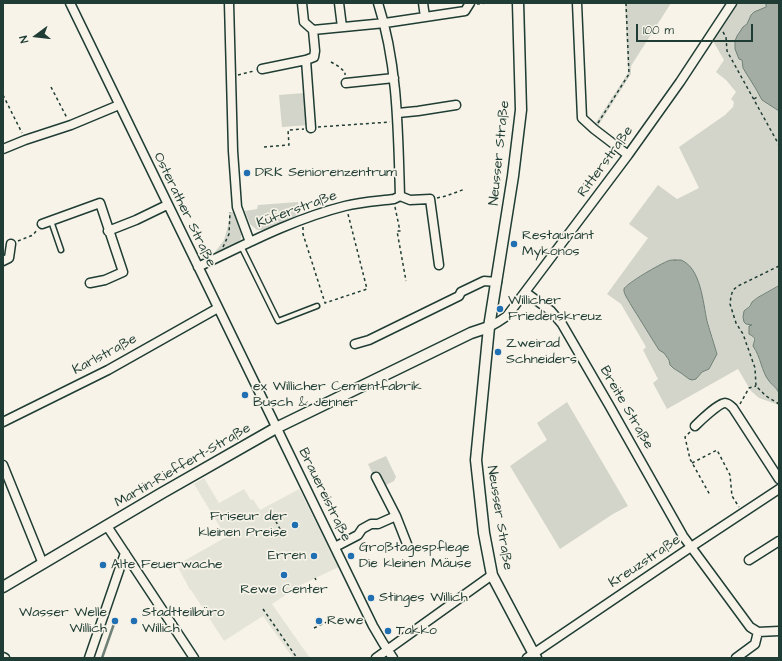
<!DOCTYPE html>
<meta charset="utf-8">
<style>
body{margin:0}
#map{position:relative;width:782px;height:661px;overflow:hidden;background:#f7f3e8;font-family:"Architects Daughter",sans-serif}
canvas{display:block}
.frame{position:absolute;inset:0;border:4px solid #1f3d34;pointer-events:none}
.north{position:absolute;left:16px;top:16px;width:40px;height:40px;-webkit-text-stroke:3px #f7f3e8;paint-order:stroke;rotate:255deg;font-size:11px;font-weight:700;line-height:16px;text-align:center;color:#1f3d34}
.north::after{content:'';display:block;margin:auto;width:14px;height:18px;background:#1f3d34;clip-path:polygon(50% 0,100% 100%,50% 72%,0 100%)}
.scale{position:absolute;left:636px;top:24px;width:117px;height:18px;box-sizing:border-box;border:2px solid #1f3d34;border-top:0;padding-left:5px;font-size:12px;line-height:14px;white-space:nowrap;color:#1f3d34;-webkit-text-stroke:3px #f7f3e8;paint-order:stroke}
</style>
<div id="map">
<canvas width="782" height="661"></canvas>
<div class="frame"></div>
<div class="north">N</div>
<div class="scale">100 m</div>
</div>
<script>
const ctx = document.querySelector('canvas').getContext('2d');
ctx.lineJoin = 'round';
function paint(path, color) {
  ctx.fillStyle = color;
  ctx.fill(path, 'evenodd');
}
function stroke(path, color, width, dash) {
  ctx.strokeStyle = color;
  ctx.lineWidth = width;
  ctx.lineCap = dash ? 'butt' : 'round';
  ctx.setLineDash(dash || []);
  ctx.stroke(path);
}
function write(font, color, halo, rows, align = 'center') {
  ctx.font = font + ' "Architects Daughter",sans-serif';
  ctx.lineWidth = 3.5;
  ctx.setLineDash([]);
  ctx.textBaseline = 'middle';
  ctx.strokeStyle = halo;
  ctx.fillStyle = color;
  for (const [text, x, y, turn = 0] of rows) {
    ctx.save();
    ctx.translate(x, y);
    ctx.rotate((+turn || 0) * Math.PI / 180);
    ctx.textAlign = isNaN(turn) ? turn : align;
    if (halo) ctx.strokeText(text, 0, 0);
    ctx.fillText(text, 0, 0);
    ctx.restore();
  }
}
paint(new Path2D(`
 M204 478 219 503 244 489 251 500 253 499 260 510 299 489 339 567 301 585 272 604 310 658H293L263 616 224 641 191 590H190L179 569 182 562 226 537 194 484Z`), '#e5e4d9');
paint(new Path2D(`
 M522 3H524L525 6 527 105H525Z
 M625 3H671L631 66V74L598 126 595 124 628 73Z
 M738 3H766V7L754 12 751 15 747 25 743 28 737 36 743 68 746 73 756 89 762 100 779 111V286C771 291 760 295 753 301 750 304 748 308 744 311 751 322 756 332 753 346 759 354 760 364 764 373 768 380 773 386 779 392V405L759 398 751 391 738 369 667 409 653 383 658 379 643 350 646 347 621 304 607 294 648 238 629 224 658 185 677 199 699 188 679 147 725 115 733 107 734 102 731 99 736 92 726 80 716 72 724 60 713 41ZM668 261 708 322 717 353 709 369 702 372 696 379H689L681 373 672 368 670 365 669 360 664 353 659 350 631 305 628 298 625 286 635 279Z
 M304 93V99H307L310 125 282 127 279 95Z
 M298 202 300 211 296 216 266 230H257L250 224 245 211 257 209 258 205Z
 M229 212H234L241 234V239C235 246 224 251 215 252L224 240 229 222Z
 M567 402 628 506 613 514 560 549 510 466 547 440 537 423Z
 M386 456 396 477 394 481 384 486 374 477 368 464Z`), '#d3d5ca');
const water = new Path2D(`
 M766 3H779V111L762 100 756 89 746 73 743 68 742 60 739 59 735 49V41L737 36 743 27 747 24 751 15 754 12 766 7Z
 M675 260C677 260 679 260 681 260 701 268 703 303 707 321 710 332 714 343 717 354L709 369 702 372 696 379 692 380 689 379 681 373 673 368 670 365 669 360 664 353 659 350 631 305C629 301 623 293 624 289 625 284 662 263 668 261 670 260 672 260 675 260Z
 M779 286V394C778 389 773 386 769 381 761 371 761 357 753 346 755 338 756 338 749 334V326L752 325 746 324 744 322 743 317 744 311 750 306 752 302 757 298Z`);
paint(water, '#a4ada3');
stroke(water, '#6f8077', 1);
stroke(new Path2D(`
 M102 658 115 621`), '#6f8077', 2.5);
const service = new Path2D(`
 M51 221 61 250
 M241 246 278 321 317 306`);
const minor = new Path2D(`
 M70 3 373 626 383 643 393 658
 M229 3 233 151 237 207 250 242
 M302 3 304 22 313 30 385 23 465 11 470 3
 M339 3 342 27
 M423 3 425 17
 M577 3 582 118 594 129 628 155
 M306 60 311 128
 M262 69 306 60 314 57 315 51 313 30
 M346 83 394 78
 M398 113 418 111 456 105
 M3 149 25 140 71 125 119 105
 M400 196 410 200 430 199 439 265
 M42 224 100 203 123 272 105 280 90 283
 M108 231 136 220 167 205
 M3 261 9 258 11 244
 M198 267C246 244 293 219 345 206 360 202 378 201 394 199L400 196C398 131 398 65 378 3
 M525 292 551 311 562 324 609 405 683 536 750 627 758 632 779 631
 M489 327 498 322 507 316 525 292 628 155 680 82 732 3
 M355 344 369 340 459 296 461 292 484 281 497 282
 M3 422 108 370 218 308
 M695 426C700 421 719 403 725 403 728 403 731 406 733 408L779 479
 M3 465 43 564
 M396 516 407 544
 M107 526 194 658
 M335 547 358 535 362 529 371 524H378L396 516 376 477
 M749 560 779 541
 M3 657 5 658
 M89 658 125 553
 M376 658 492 575
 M527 658 691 547 779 489
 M736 658 755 644 758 632`);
const tertiary = new Path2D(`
 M518 3 521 110 513 176 489 327 476 460 484 533 492 575 536 658
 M3 587 162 493 276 428 471 333 489 327`);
stroke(service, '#1f3d34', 7);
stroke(minor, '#1f3d34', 11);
stroke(tertiary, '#1f3d34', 13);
stroke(new Path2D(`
 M477 4 487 3
 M723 32 726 37 727 51 779 145
 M331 62 338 66 345 72V75
 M238 75 254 71
 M51 87 67 118
 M3 95 22 133
 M754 99 757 97
 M598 123 629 74 626 3
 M318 127 390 122
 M264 147 289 145 288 130 304 129
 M437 198 446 196 465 189
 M395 207 400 231H397L406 281
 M303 227V234L325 303 367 289 348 214
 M18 241 33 235 37 230
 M223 247 229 234 230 212
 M779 266 738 286 733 290 731 296 730 304 736 323 743 334 755 368 756 386 766 396 779 404
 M740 404 749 388 756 386
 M690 432 685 437 690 459 710 495
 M692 463 717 450 730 475 732 496 739 507
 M273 516 280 529
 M315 578 316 580
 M263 609 297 658
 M314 628 331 620`), '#1f3d34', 1.5, [3, 3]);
stroke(service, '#f7f3e8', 4);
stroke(minor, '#f7f3e8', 8);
stroke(tertiary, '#f7f3e8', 10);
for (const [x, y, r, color] of [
 [247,173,4,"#1f6fb2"],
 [514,244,4,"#1f6fb2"],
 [500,309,4,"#1f6fb2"],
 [498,352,4,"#1f6fb2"],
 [245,395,4,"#1f6fb2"],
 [295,525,4,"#1f6fb2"],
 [314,556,4,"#1f6fb2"],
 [351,556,4,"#1f6fb2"],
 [103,565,4,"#1f6fb2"],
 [284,575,4,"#1f6fb2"],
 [371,598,4,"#1f6fb2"],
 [115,621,4,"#1f6fb2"],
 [134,621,4,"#1f6fb2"],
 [319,621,4,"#1f6fb2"],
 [388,631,4,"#1f6fb2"]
]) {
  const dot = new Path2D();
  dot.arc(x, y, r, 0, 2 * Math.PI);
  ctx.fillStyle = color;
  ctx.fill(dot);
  stroke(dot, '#f7f3e8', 1.5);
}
write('14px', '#1f3d34', '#f7f3e8', [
 ["Neusser Straße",500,153,-84],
 ["Ritterstraße",606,162,-54],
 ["Osterather Straße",184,210,64],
 ["Küferstraße",297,210,-20],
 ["Karlstraße",105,355,-28],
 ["Breite Straße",626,408,60],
 ["Martin-Rieffert-Straße",183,466,-30],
 ["Brauereistraße",324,495,64],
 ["Neusser Straße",499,518,81],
 ["Kreuzstraße",645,562,-34]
]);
write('14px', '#1f3d34', '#f7f3e8', [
 ["DRK Seniorenzentrum",255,173],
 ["Restaurant",522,236],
 ["Mykonos",522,252],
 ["Willicher",508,301],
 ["Friedenskreuz",508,317],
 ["Zweirad",506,344],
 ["Schneiders",506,360],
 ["ex Willicher Cementfabrik",253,387],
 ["Busch & Jenner",253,403],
 ["Friseur der",287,517,"right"],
 ["kleinen Preise",287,533,"right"],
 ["Großtagespflege",359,548],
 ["Die kleinen Mäuse",359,564],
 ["Erren",306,556,"right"],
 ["Alte Feuerwache",111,565],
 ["Rewe Center",284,590,"center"],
 ["Stinges Willich",379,598],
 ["Wasser Welle",107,613,"right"],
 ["Willich",107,629,"right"],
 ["Stadtteilbüro",142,613],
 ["Willich",142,629],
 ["Rewe",327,621],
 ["Takko",396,631]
], 'left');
</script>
